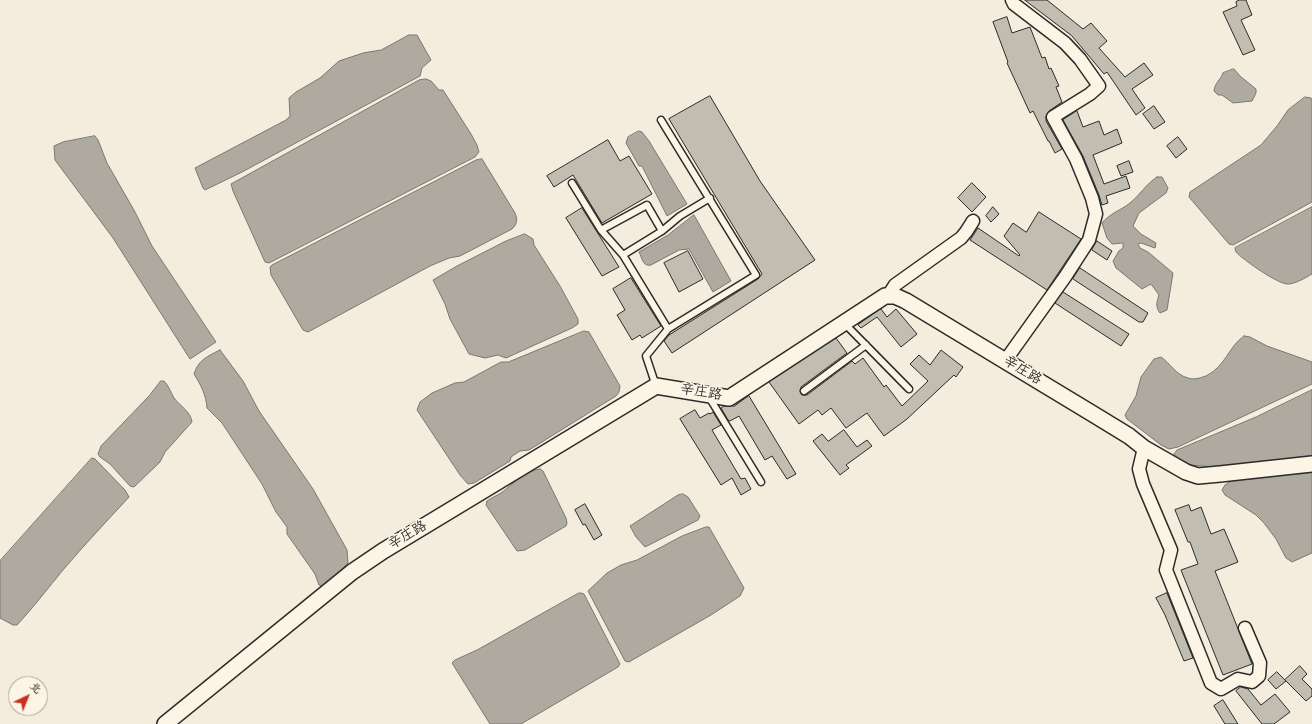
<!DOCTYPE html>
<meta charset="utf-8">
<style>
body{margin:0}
#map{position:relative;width:1312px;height:724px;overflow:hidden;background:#f4edde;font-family:"Architects Daughter","LXGW WenKai TC",sans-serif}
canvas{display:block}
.north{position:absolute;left:8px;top:676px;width:40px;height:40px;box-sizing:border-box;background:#fcf5e5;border:1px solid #a8a49b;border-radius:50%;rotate:43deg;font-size:11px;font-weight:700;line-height:16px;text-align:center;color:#2b2b2b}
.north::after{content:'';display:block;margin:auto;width:14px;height:18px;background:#c8321e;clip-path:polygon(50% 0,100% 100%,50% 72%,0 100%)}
</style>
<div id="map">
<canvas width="1312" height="724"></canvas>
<div class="north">北</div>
</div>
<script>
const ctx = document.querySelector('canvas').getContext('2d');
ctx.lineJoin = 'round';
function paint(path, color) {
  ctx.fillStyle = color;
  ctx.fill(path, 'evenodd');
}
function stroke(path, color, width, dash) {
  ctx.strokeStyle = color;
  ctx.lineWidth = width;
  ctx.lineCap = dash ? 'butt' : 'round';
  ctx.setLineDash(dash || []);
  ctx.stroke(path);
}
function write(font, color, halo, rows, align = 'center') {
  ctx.font = font + ' "Architects Daughter","LXGW WenKai TC",sans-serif';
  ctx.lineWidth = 3.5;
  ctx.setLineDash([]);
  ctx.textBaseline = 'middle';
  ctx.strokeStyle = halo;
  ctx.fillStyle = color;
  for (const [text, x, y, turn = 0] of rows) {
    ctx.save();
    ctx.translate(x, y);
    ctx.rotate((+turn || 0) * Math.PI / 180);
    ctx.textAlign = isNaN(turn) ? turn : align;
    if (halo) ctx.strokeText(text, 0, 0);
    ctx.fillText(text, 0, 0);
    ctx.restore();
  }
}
const water = new Path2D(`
 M409 35H417L431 60 422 68 420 76 242 172 205 190 203 188 195 168 286 120 290 116 289 98 296 92 320 78 339 61 363 53 381 50Z
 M1234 69 1240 76 1256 89V93L1252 101 1233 103 1222 95H1218L1214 91C1215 82 1220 81 1223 73Z
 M426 79 431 81 439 90H443L471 134 477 145 479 152 475 157 269 263 265 262 233 191 231 184 419 80Z
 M1305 97 1311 98 1312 100V202L1233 245 1229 244 1189 197 1190 192 1261 145 1277 126 1288 110Z
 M639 131 642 132 649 141 687 204 667 216 642 166H639L626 143 628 137Z
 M95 136 98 140 107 163 135 212 152 246 216 342 190 359 113 238 55 160 54 146 63 142Z
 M482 159 515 213C518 220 517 224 512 229L460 256 449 258 430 266 308 332 303 330 271 275 270 267 272 265 476 160Z
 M1157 177H1162L1168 188 1166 193 1139 213 1133 226 1141 234 1156 243 1155 248 1141 243 1138 244 1140 248 1148 252 1173 273 1167 310 1160 313C1155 307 1157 301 1159 295L1151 284 1142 289 1116 268 1113 261 1119 251 1123 248V243L1112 244 1107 238 1102 223C1110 213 1120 211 1130 203 1140 195 1146 184 1157 177Z
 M1312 207V274C1305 278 1297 283 1289 284 1280 286 1242 259 1236 252L1235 248Z
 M694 215 731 281 713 292 689 249 679 250 651 265C643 267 642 258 639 252L668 235Z
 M525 234 533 239 534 245 560 286 578 319V324L572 328 506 358 498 355 485 358 469 354 450 319 445 304 433 280 457 266 506 241Z
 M584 331 589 332 620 386 619 392 616 396 529 450 520 451 511 457 510 461 474 483 468 484 460 475 417 410 420 402 432 393 455 383 464 382 501 362H508Z
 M1244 336 1250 337 1267 346 1312 362V384L1178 447 1169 449 1161 445 1127 419 1125 415 1136 396 1141 377 1154 359 1161 357C1170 363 1176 375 1188 378 1194 380 1200 378 1206 376 1226 366 1228 347 1244 336Z
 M220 350 243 381 259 411 313 489 347 550 348 563 324 587 319 585 315 574 287 534V527L276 512 262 484 222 423 207 408C206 395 201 385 194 374 198 360 208 356 220 350Z
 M161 381H164C169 386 171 393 174 398 180 406 191 412 192 422L165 452 160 462 134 487 130 486 110 464 100 457 98 454 101 446 149 396Z
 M1312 390V456L1216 467 1188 465 1175 458 1174 454 1177 450 1256 417Z
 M92 458 95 459 125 490 129 497C107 521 84 545 63 570 48 588 33 608 17 625H13L0 618V561Z
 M540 469 543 471 566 518 567 523 566 526 525 550 517 551 486 505 487 501C491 498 496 496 501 493 513 484 524 471 540 469Z
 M1312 473V553L1292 562 1286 558 1276 539 1264 523 1256 515 1225 495 1222 490 1225 485 1231 481Z
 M683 494 688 497 700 516 698 520 645 547 636 537 630 526 678 495Z
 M706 527H709L744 588 740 596 711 615 634 659 629 662 625 661 588 591 607 573 621 565 637 560 682 536Z
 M579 593H581L584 594 620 664 618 667 521 724H490L452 663 455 660 477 650Z`);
paint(water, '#afaaa0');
stroke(water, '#7a7771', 1);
const building = new Path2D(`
 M1025 0H1047L1083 29 1091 23 1107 41 1099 48 1125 77 1144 63 1153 75 1132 89 1145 108 1136 115 1107 72 1104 74 1072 36Z
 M1240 0H1246L1252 15 1241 20 1255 50 1243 55 1223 12 1237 6 1236 2Z
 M1007 17 1012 33 1030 27 1042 58 1045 57 1049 69 1051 68 1059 86 1056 87 1062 102 1049 111 1046 117V121L1062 149 1055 153 1049 141H1048L1033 111 1030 113 1007 63 1008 62 993 22Z
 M710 96 760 181 815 260 672 353 664 341 669 335 758 279 762 274 669 119Z
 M1154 106 1165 122 1154 129 1143 114Z
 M1077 111 1083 127 1099 121 1104 135 1117 129 1122 143 1093 155 1104 184 1126 176 1130 188 1106 196 1108 203 1102 205 1099 195 1083 156 1063 120Z
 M1178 137 1187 149 1176 158 1167 146Z
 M608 140 620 161 629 156 652 194 602 223 573 175 554 187 547 176Z
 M1129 161 1133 172 1121 176 1117 166Z
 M972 183 986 197 972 212 958 198Z
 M993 207 999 214 991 222 986 216Z
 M582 208 619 267 602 276 566 218Z
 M1039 212 1081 239 1047 290 970 240 978 228 1019 256 1020 255 1004 236 1013 223 1026 232Z
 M1097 241 1112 251 1107 260 1092 250Z
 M688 251 703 279 679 292 664 263Z
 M1080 268 1148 313 1143 322H1139L1073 279Z
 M631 278 661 326 642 338 640 335 632 340 617 315 625 310 613 289Z
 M1063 292 1129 334 1121 346 1055 303Z
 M881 309 887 317 896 309 917 334 901 347 877 317 861 328 858 325Z
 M836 338 847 353 801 387 800 391 802 395H807L852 361 855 364 863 358 884 387 886 385 902 406 928 381 910 364 919 355 930 365 941 350 963 367 956 377 954 375 907 419 884 436 867 413 846 428 831 408 822 415 818 410 799 424 769 382Z
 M749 396 796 474 787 479 772 456 765 460 739 416 730 421 728 420 721 408 724 406H734Z
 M695 410 700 418 709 413 710 414 713 412 721 425 712 430 741 479 745 478 751 489 741 495 732 478 721 485 680 419Z
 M844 430 857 447 867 440 872 446 846 465 849 468 840 475 813 441 822 434 828 441Z
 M585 504 602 535 594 540 585 524 583 525 575 510Z
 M1189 505 1191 511 1201 507 1211 534 1224 529 1238 562 1215 571 1252 664 1223 675 1181 570 1198 564 1190 542H1188L1175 510Z
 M1167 593 1193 658 1184 661 1165 615 1156 598Z
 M1300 666 1307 674 1302 679 1312 689V696L1306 701 1285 680Z
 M1277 672 1286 681 1276 689 1268 680Z
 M1241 687 1248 689 1261 705 1275 694 1290 712 1274 724H1262L1236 691Z
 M1223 700 1238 724H1225L1214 706Z`);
paint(building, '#c2bdb1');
stroke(building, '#2b2b2b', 1);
const service = new Path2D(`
 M572 183 601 230 623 255 668 329
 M601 230 647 205 662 231
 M623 255 662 231 680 216 710 198
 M844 323 909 389
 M656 386 646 356 668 329 756 275 661 120
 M804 391 866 345
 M709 397 761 482`);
const minor = new Path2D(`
 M888 296 895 285 961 238 966 232 973 221
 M1005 361 1065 277 1089 240 1096 214 1092 198 1076 159 1053 117 1090 94 1099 86 1080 59 1065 43 1014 4 1012 0
 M1144 448 1139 469 1143 484 1171 550 1166 570 1211 683 1221 689 1238 679 1252 682 1259 676 1260 663 1245 628`);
const tertiary = new Path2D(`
 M165 724 352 572 383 551 656 386 729 398 885 296H895L906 301 1093 414 1129 436 1144 448 1186 472 1198 476 1220 474 1312 464`);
stroke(service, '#2b2b2b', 9);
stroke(minor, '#2b2b2b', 15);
stroke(tertiary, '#2b2b2b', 18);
stroke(service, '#fcf5e5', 6);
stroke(minor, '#fcf5e5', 12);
stroke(tertiary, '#fcf5e5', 15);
write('14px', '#2b2b2b', '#fcf5e5', [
 ["辛庄路",1022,371,31],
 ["辛庄路",701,393,9],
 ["辛庄路",408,536,-31]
]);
</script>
